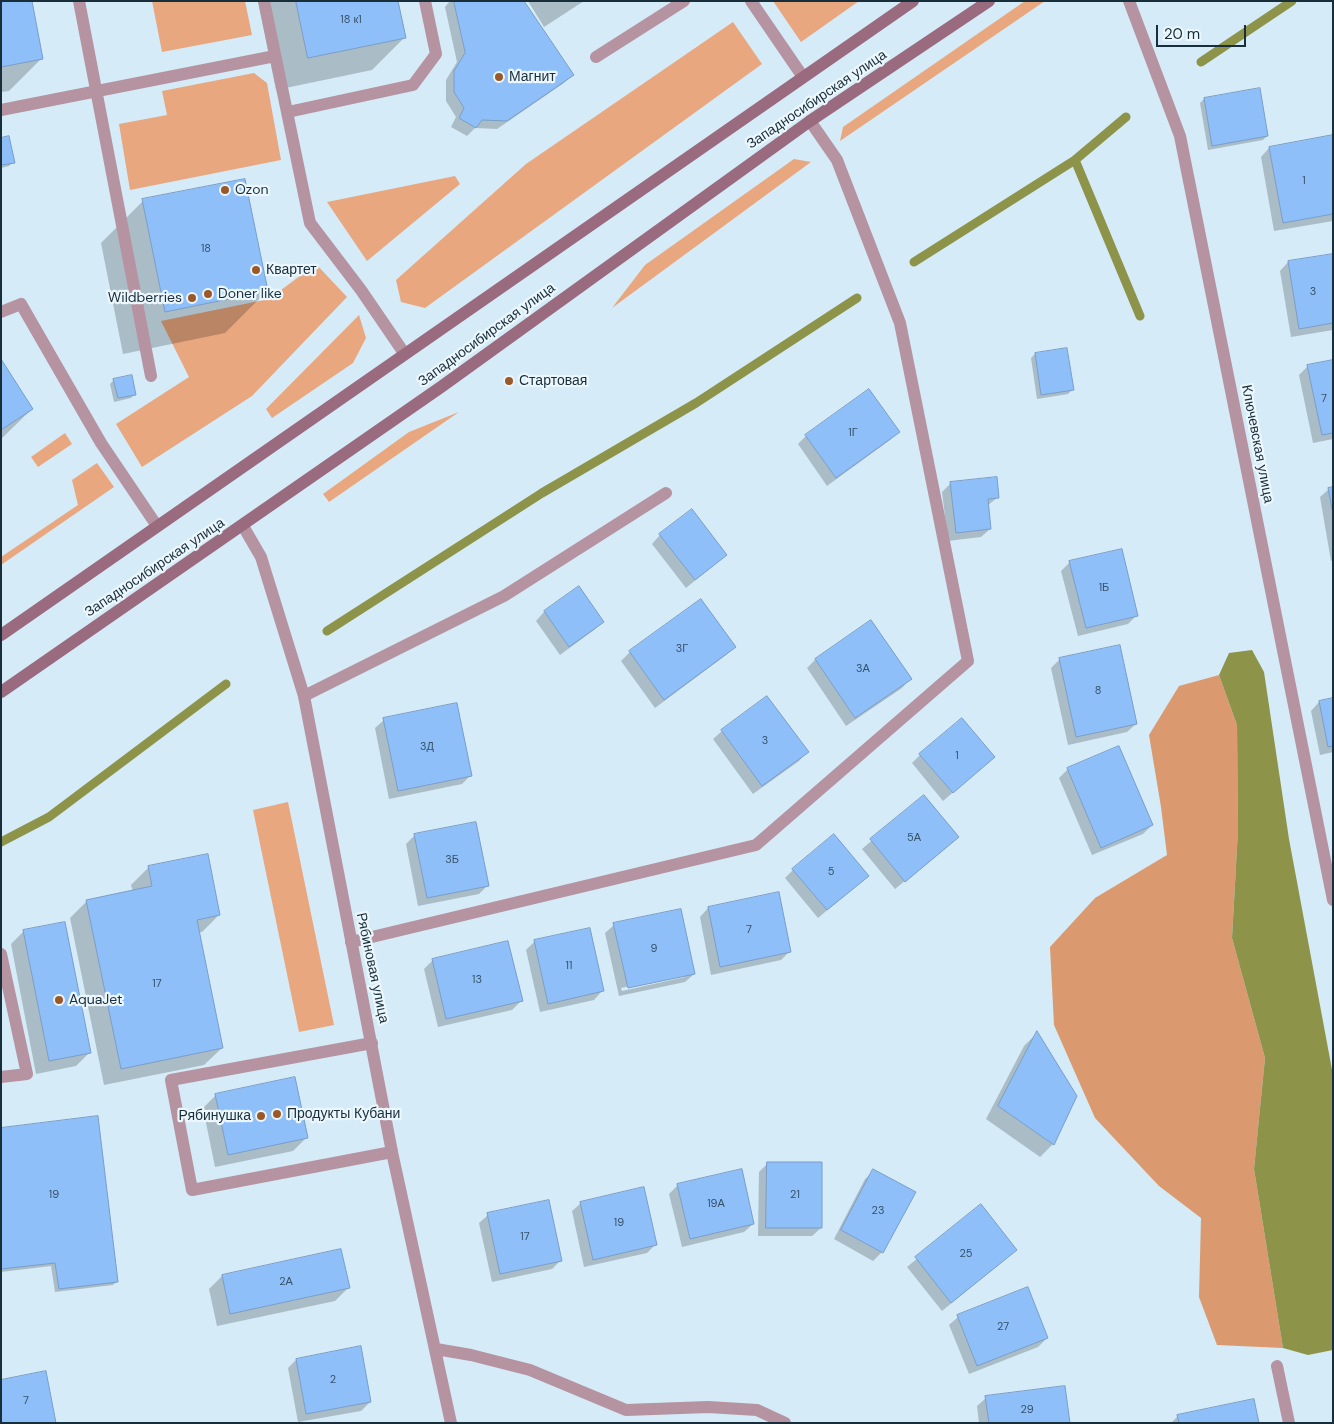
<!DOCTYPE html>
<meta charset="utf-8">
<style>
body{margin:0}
#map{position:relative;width:1334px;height:1424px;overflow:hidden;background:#d5ebf8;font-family:"DM Sans",sans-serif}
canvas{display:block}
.frame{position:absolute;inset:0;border:2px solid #182e3a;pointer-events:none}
.scale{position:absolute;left:1156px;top:25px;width:90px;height:22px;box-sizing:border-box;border:2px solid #182e3a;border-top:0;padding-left:6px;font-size:15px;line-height:18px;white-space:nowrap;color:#182e3a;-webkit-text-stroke:4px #ecf7fd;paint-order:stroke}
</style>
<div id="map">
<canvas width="1334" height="1424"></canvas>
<div class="frame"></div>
<div class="scale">20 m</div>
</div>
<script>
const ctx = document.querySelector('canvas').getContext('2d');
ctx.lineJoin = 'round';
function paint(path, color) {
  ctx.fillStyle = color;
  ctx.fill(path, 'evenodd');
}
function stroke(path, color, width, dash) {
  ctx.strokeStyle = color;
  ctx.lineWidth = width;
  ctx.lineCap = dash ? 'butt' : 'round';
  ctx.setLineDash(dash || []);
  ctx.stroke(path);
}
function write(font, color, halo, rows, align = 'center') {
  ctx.font = font + ' "DM Sans",sans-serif';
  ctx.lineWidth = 4.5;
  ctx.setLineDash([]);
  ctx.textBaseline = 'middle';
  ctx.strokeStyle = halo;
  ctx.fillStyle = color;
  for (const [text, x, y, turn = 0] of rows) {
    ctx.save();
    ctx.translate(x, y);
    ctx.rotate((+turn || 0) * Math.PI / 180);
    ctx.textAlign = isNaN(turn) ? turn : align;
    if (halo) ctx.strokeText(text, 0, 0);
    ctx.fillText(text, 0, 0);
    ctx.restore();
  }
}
paint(new Path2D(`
 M152 1H245L252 35 162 52Z
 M773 1H859L801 42Z
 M1025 1H1045L840 141 843 127Z
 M733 22 762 64 425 308 401 302 396 280 526 164Z
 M254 73 267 83 281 160 130 190 119 124 167 115 162 91Z
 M794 159 811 162 612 308 645 265Z
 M455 176 460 184 367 261 327 202Z
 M316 264 347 297 252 396 142 467 116 424 189 377 161 321 269 299Z
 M359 315 366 338 353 363 272 418 266 409Z
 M459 412 329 502 323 494 409 432Z
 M65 433 72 444 38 467 31 457Z
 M97 463 114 487 1 565V557L78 505 72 480Z
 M288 802 334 1025 299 1032 253 810Z`), '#e8a77f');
paint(new Path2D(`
 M1219 675 1237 725 1238 830 1232 938 1265 1058 1254 1169 1283 1348 1217 1345 1199 1297 1201 1218 1159 1186 1095 1118 1054 1025 1050 947 1095 898 1167 855 1161 807 1149 735 1179 686Z`), '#db996f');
paint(new Path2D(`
 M1252 650 1264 672 1289 839 1333 1075V1350L1308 1355 1283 1348 1254 1169 1265 1058 1232 938 1238 830 1237 725 1219 675 1229 653Z`), '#8d9349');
paint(new Path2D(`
 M258 1H397L404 38 372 70 276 90Z
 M450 1H522L572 74 564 83 497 129 475 128 467 136 451 127 456 117 446 101V80L457 62 445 7Z
 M528 1H584L544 27Z
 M1 2 42 58 9 91 1 92Z
 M1204 99 1267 136 1263 140 1208 150 1200 103Z
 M1333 137V221L1274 231 1261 157 1269 148Z
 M1 139 13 162 9 166 1 168Z
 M143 201 267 291 225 333 123 354 101 243Z
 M1333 255V330L1291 337 1280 271 1288 262Z
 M1066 350 1072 390 1068 394 1037 399 1031 358 1035 354Z
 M1333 361V439L1313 443 1299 375 1308 366Z
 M1 362 32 409 1 439Z
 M114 380 135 394 131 398 114 402 110 384Z
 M899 431 890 440 827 486 798 444 806 436Z
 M951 483 998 497 987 506 990 529 981 537 948 541 942 492Z
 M1333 488V560L1331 561 1320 497 1329 489Z
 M660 535 726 555 686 588 652 544Z
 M1070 562 1137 615 1128 624 1078 636 1061 571Z
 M578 588 602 622 594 630 560 655 536 621 544 612Z
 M700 600 734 647 726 655 655 708 621 661 630 652Z
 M1060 659 1136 724 1127 732 1068 745 1051 668Z
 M815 660 910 679 902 688 846 726 807 668Z
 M1333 699V752L1320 755 1311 711 1319 702Z
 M384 720 471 775 462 784 389 799 375 728Z
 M722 731 807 752 799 761 753 794 713 739Z
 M920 755 994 757 943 801 912 763Z
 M1068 769 1152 825 1143 834 1092 855 1059 778Z
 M924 796 949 845 895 889 862 849Z
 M415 835 488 885 479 894 418 906 406 844Z
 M148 868 219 915 202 932 198 933 222 1048 204 1065 104 1085 70 918 87 901 133 892 131 885Z
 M793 870 858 884 818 918 785 878Z
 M708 908 790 951 781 960 711 975 700 917Z
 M614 925 694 974 685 982 619 996 605 933ZM685 975V977L622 991 621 988Z
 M24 931 89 1053 76 1066 36 1074 11 944Z
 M535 941 602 991 594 1000 540 1012 526 950Z
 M433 960 521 1001 512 1010 438 1027 424 969Z
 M1037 1033 1076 1096 1053 1144 1040 1157 986 1119 1024 1046Z
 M216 1095 306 1138 293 1151 215 1167 203 1108Z
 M1 1129 117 1281 113 1285 55 1292 51 1266 1 1272Z
 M768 1163 821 1228 812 1236H758L759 1172Z
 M874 1171 882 1252 873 1261 834 1239 865 1179Z
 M678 1185 753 1224 744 1232 682 1247 669 1194Z
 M581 1203 656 1244 647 1253 584 1267 572 1211Z
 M981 1206 1016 1250 942 1311 907 1267Z
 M488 1215 561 1260 552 1269 492 1282 479 1223Z
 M340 1251 348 1288 335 1301 217 1326 209 1289 222 1276Z
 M958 1317 1047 1338 1038 1347 969 1374 949 1325Z
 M296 1360 370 1402 361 1411 298 1422 288 1368Z
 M986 1398 1068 1423H979L977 1406Z
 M1178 1416 1258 1423H1171Z`), '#0003');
stroke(new Path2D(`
 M1201 62 1292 1
 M1075 160 1140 316
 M914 262 1075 160 1126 117
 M327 631 542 493 696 403 857 298
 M1 842 49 817 226 684`), '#8d9349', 9);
const building = new Path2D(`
 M1 1H32L43 59 1 67Z
 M296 1H398L406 38 308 58Z
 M454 1H524L574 75 507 121 482 120 476 128 459 118 464 108 454 92V71L465 53Z
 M1260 88 1268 136 1212 146 1204 98Z
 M1333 135V214L1283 223 1269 147Z
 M9 136 15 163 1 165V138Z
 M245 179 268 291 165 312 142 199Z
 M1333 254V323L1299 329 1288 261Z
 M1067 348 1074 390 1041 395 1035 353Z
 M1 359 33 409 1 430Z
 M1333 360V433L1322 435 1307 365Z
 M132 375 136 395 118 398 113 379Z
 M869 389 900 432 836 478 805 435Z
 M997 477 999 498 988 499 991 529 956 533 950 482Z
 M1333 487V514L1328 488Z
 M692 509 727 555 695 580 659 534Z
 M1122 549 1138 616 1086 628 1069 561Z
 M579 586 604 622 569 647 544 611Z
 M701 599 736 647 664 700 629 651Z
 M871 620 912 679 855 718 815 659Z
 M1120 645 1137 724 1076 737 1059 658Z
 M767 696 809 752 762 786 721 730Z
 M1333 698V746L1328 747 1319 701Z
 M457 703 472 776 398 791 383 718Z
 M962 718 995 757 953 793 919 754Z
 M1119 746 1153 825 1101 848 1067 768Z
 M924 795 959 837 905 882 870 839Z
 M476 822 489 886 427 898 414 834Z
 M834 834 869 876 827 910 792 869Z
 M208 854 220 915 197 920 223 1048 121 1069 86 900 152 886 148 866Z
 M779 892 791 952 720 967 708 907Z
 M681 909 695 974 628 988 613 923Z
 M65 922 91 1053 49 1061 23 930Z
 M590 928 604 991 548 1004 534 940Z
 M508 941 523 1001 446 1019 432 959Z
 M1037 1031 1077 1096 1054 1145 998 1106Z
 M295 1077 308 1138 228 1155 215 1094Z
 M98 1116 118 1282 59 1289 55 1263 1 1269V1128Z
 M767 1162H822V1228H766Z
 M742 1169 754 1224 690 1239 677 1184Z
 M873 1169 916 1192 883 1253 841 1230Z
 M644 1187 657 1245 593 1260 580 1202Z
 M549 1200 562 1261 500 1274 487 1213Z
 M981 1204 1017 1250 951 1303 915 1257Z
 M341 1249 350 1288 230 1314 222 1275Z
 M1028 1287 1048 1338 977 1366 957 1315Z
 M361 1346 371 1402 306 1414 296 1359Z
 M46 1371 56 1423H1V1380Z
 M1065 1386 1070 1423H989L985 1396Z
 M1254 1399 1259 1423H1179L1177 1415Z`);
paint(building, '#8ebff9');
stroke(building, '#7a9dc6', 1);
stroke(new Path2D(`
 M79 1 151 376
 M264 1 310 223 361 290 404 353
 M751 1 803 77
 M596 57 684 1
 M1 110 275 56
 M288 112 413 85 436 54 425 1
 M1 312 21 304 101 443 157 526
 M304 696 504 596 666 493
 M351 942 756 845 968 661 900 323 837 160 810 121
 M1 954 27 1074 1 1077
 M372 1043 171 1080 192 1190 392 1152`), '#b593a0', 12);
stroke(new Path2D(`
 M1129 1 1180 136 1333 900
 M243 526 261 557 304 696 392 1152 451 1423
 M436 1349 471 1355 530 1370 626 1410 708 1407 757 1410 785 1423
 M1277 1366 1289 1423`), '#b593a0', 12);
stroke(new Path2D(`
 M1 635 913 1
 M1 692 441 387 810 121 989 1`), '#9a6a7e', 12);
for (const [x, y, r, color] of [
 [499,77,5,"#9b5829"],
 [225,190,5,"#9b5829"],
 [256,270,5,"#9b5829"],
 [208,294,5,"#9b5829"],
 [192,298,5,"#9b5829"],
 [509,381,5,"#9b5829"],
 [59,1000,5,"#9b5829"],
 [277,1114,5,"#9b5829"],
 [261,1116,5,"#9b5829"]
]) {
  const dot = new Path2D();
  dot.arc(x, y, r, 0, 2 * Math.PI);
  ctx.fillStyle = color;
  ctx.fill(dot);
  stroke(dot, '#ecf7fd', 2);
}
write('11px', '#36526a', null, [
 ["18 к1",351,20],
 ["1",1304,181],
 ["18",206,249],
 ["3",1313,292],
 ["7",1324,399],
 ["1Г",853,433],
 ["1Б",1104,588],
 ["3Г",682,649],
 ["3А",863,669],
 ["8",1098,691],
 ["3",765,741],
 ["3Д",427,747],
 ["1",957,756],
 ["5А",914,838],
 ["3Б",452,860],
 ["5",831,872],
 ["7",749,930],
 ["9",654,949],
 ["11",569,966],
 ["13",477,980],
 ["17",157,984],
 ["19",54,1195],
 ["21",795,1195],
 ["19А",716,1204],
 ["23",878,1211],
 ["19",619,1223],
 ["17",525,1237],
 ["25",966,1254],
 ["2А",286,1282],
 ["27",1003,1327],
 ["2",333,1380],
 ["7",26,1401],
 ["29",1027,1410]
]);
write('14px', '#182e3a', '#ecf7fd', [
 ["Магнит",509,77],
 ["Ozon",235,190],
 ["Квартет",266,270],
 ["Doner like",218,294],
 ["Wildberries",182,298,"right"],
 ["Стартовая",519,381],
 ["AquaJet",69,1000],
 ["Продукты Кубани",287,1114],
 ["Рябинушка",251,1116,"right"]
], 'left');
write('14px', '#182e3a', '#ecf7fd', [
 ["Западносибирская улица",817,100,-34],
 ["Западносибирская улица",487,335,-36],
 ["Ключевская улица",1257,444,79],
 ["Западносибирская улица",155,568,-34],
 ["Рябиновая улица",372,968,78]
]);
</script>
